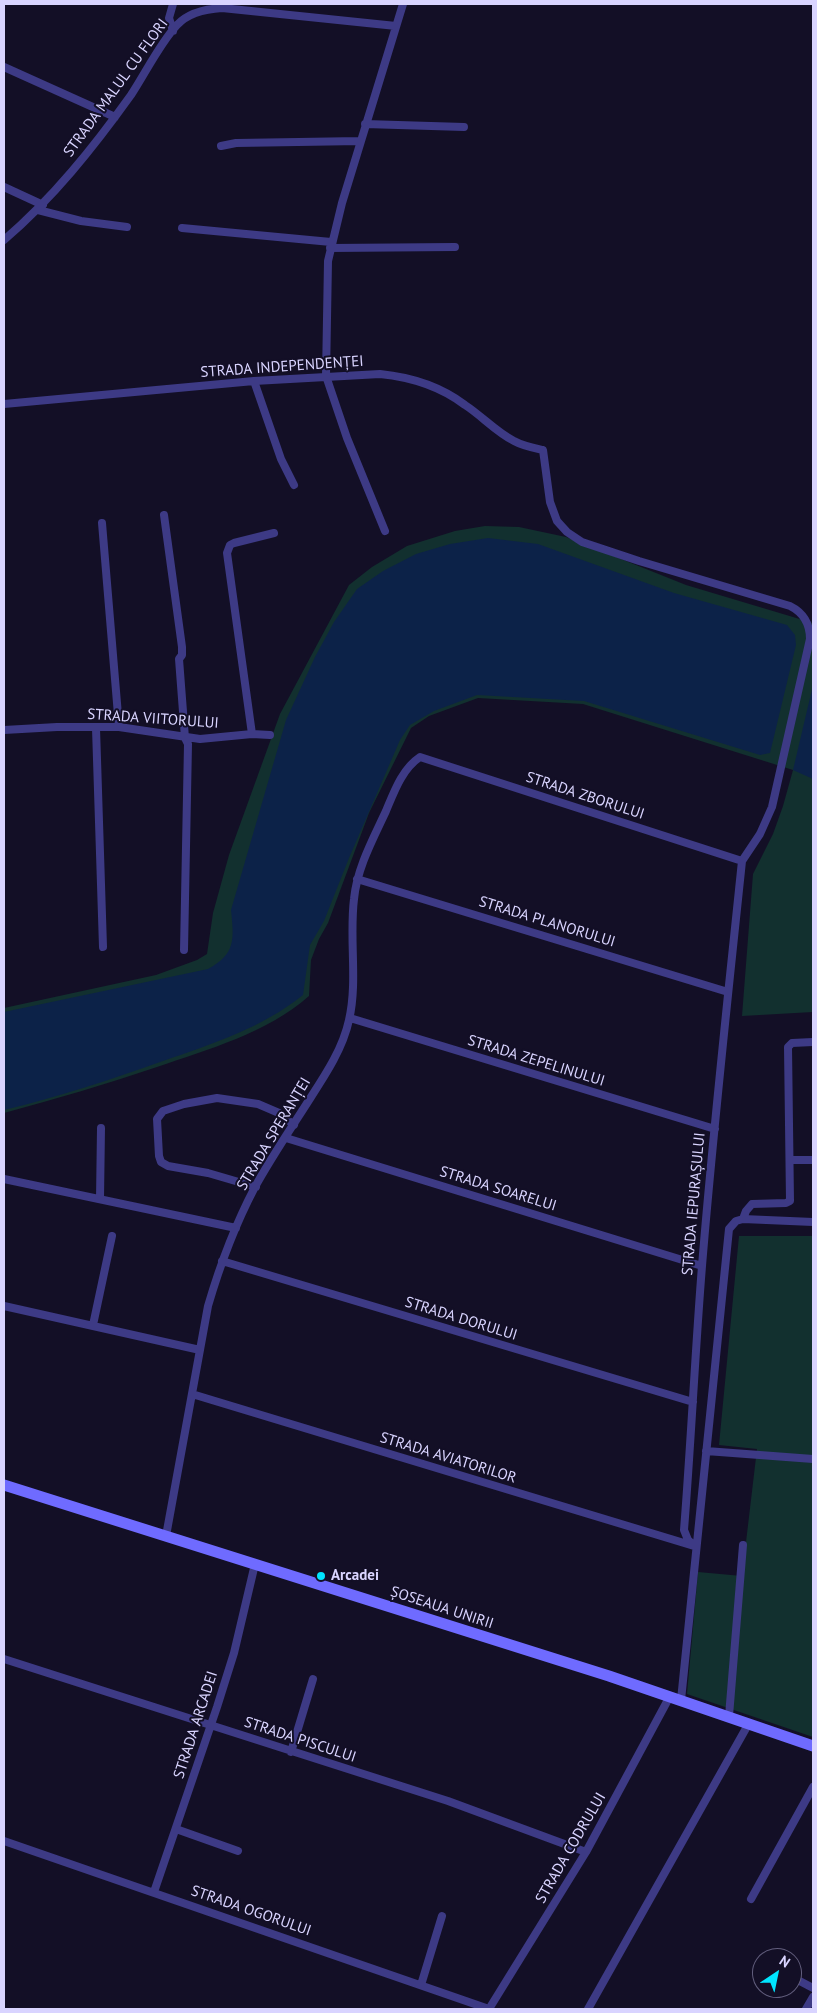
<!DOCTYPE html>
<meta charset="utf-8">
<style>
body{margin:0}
#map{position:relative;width:817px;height:2013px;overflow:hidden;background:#130f26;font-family:"PT Sans",sans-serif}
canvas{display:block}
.frame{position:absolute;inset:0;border:5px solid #d9d4ff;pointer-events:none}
.north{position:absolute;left:752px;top:1948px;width:50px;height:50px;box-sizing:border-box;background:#130f26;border:1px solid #625e7d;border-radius:50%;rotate:34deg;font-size:14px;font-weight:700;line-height:20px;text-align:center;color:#d9d4ff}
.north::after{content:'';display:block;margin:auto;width:18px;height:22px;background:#00e5ff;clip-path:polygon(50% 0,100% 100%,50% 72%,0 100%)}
</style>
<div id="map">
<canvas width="817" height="2013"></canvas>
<div class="frame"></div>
<div class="north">N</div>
</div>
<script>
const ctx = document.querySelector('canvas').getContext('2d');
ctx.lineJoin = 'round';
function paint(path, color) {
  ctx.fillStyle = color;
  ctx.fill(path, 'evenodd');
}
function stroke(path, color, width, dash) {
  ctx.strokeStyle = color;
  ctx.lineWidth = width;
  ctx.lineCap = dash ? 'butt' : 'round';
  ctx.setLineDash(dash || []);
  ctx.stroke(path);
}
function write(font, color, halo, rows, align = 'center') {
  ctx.font = font + ' "PT Sans",sans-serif';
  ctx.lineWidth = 4;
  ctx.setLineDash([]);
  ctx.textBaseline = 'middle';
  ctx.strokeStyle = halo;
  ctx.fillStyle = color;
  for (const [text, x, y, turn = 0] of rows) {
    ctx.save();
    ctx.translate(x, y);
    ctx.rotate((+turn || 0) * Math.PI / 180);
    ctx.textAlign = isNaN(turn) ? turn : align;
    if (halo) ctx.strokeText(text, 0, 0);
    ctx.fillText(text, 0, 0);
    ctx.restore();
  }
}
paint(new Path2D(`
 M485 526 519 527 566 537 686 585 813 623V1012L742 1016 753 874 773 834 783 806 793 770 583 704 478 698 429 716 411 728 369 813 328 923 319 939 311 960 309 996C267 1033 209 1049 157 1067 106 1084 56 1099 4 1113V1008L156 975 197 960 207 954 213 913 229 855 280 714 349 585 372 567 407 546 455 531Z
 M739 1236H813V1737L687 1694 698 1572 742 1576 757 1449 719 1445Z`), '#12302f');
paint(new Path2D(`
 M488 538 538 544 674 593 787 625 795 635 796 645 770 753 760 755 584 701 477 695 434 711 410 725 400 740 349 858 324 921 310 945 303 995C262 1028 212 1044 163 1061 110 1080 58 1097 4 1110V1012L208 969C236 954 234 939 231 910L286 720 315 657 334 622 357 589 383 571 416 554 450 544Z
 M813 685V779L793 770Z`), '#0c2248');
stroke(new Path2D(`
 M173 31 169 18 173 4
 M4 67 115 117
 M365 124 464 127
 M221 146 236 143 360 141
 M4 187 43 205
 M38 210 81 221 127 227
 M182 228 331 242
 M4 240C53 198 93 148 131 95 145 74 160 43 177 25 188 13 205 9 222 8L396 26
 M330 248 455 247
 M254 381 281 459 294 485
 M4 404 254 381 380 374C410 377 440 386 465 405 482 416 496 432 514 441 523 446 534 448 543 450L550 502 557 521 567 532 582 542 639 561 790 606C804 613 810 624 810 639L772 807 760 834 742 861
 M164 515 182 647V655L179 659 185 738 188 744 184 950
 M102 523 119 727
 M385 531 347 438 326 376 328 261 342 203 403 4
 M96 728 103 947
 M4 730 57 727H119L200 739 252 734 270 735
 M252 734 227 553 230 545 234 543 274 533
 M357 879 728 992
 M350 1018 715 1129
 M286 1138 702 1266
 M790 1160H813
 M4 1179 236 1228
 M256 1187 208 1173 168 1166 161 1162 159 1156 157 1119 163 1111 184 1104 217 1098 258 1104 279 1113 294 1125
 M100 1199 101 1128
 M743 1219 746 1211 752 1204 786 1203 790 1201 788 1047 792 1043 813 1042
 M222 1261 693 1402
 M4 1306 200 1350
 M93 1325 112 1236
 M192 1394 694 1546
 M706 1451 813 1459
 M166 1536 208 1306C220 1265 235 1225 255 1187 272 1156 292 1127 311 1097 326 1074 343 1048 349 1020 358 981 349 939 354 899 357 868 373 839 386 811 394 792 402 769 420 757L742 861
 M696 1547 688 1540 684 1530C691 1442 695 1354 702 1266 713 1131 728 996 742 861
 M4 1659 448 1801 586 1852
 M681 1700 729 1229 736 1221 743 1219 813 1222
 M729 1716 743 1545
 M291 1752 313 1679
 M176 1829 238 1851
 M4 1841 489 2009
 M154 1892 217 1707 234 1653 255 1564
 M751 1899 813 1787
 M762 1960V1961
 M792 1977 813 1988
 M421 1985 442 1916
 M489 2009 586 1852 670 1696
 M588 2009 749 1723
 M806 2009 813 1997`), '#3d3a85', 8);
stroke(new Path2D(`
 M4 1485 609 1676 813 1746`), '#6f6bff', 11);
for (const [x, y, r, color] of [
 [321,1576,5,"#00e5ff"]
]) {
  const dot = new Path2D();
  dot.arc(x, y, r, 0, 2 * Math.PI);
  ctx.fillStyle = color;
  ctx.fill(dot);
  stroke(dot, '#130f26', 2);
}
write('15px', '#d9d4ff', '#130f26', [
 ["STRADA MALUL CU FLORI",116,88,-54],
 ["STRADA INDEPENDENȚEI",282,367,-4],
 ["STRADA VIITORULUI",153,719,4],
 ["STRADA ZBORULUI",585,796,18],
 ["STRADA PLANORULUI",547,922,17],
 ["STRADA ZEPELINULUI",536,1061,17],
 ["STRADA SPERANȚEI",274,1134,-59],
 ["STRADA SOARELUI",498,1189,17],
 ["STRADA IEPURAȘULUI",694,1204,-85],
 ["STRADA DORULUI",461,1319,17],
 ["STRADA AVIATORILOR",448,1458,17],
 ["ȘOSEAUA UNIRII",442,1608,18],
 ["STRADA ARCADEI",196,1725,-72],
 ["STRADA PISCULUI",300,1740,18],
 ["STRADA CODRULUI",571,1848,-60],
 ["STRADA OGORULUI",251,1911,19]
]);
write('bold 15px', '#d9d4ff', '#130f26', [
 ["Arcadei",331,1576]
], 'left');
</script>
